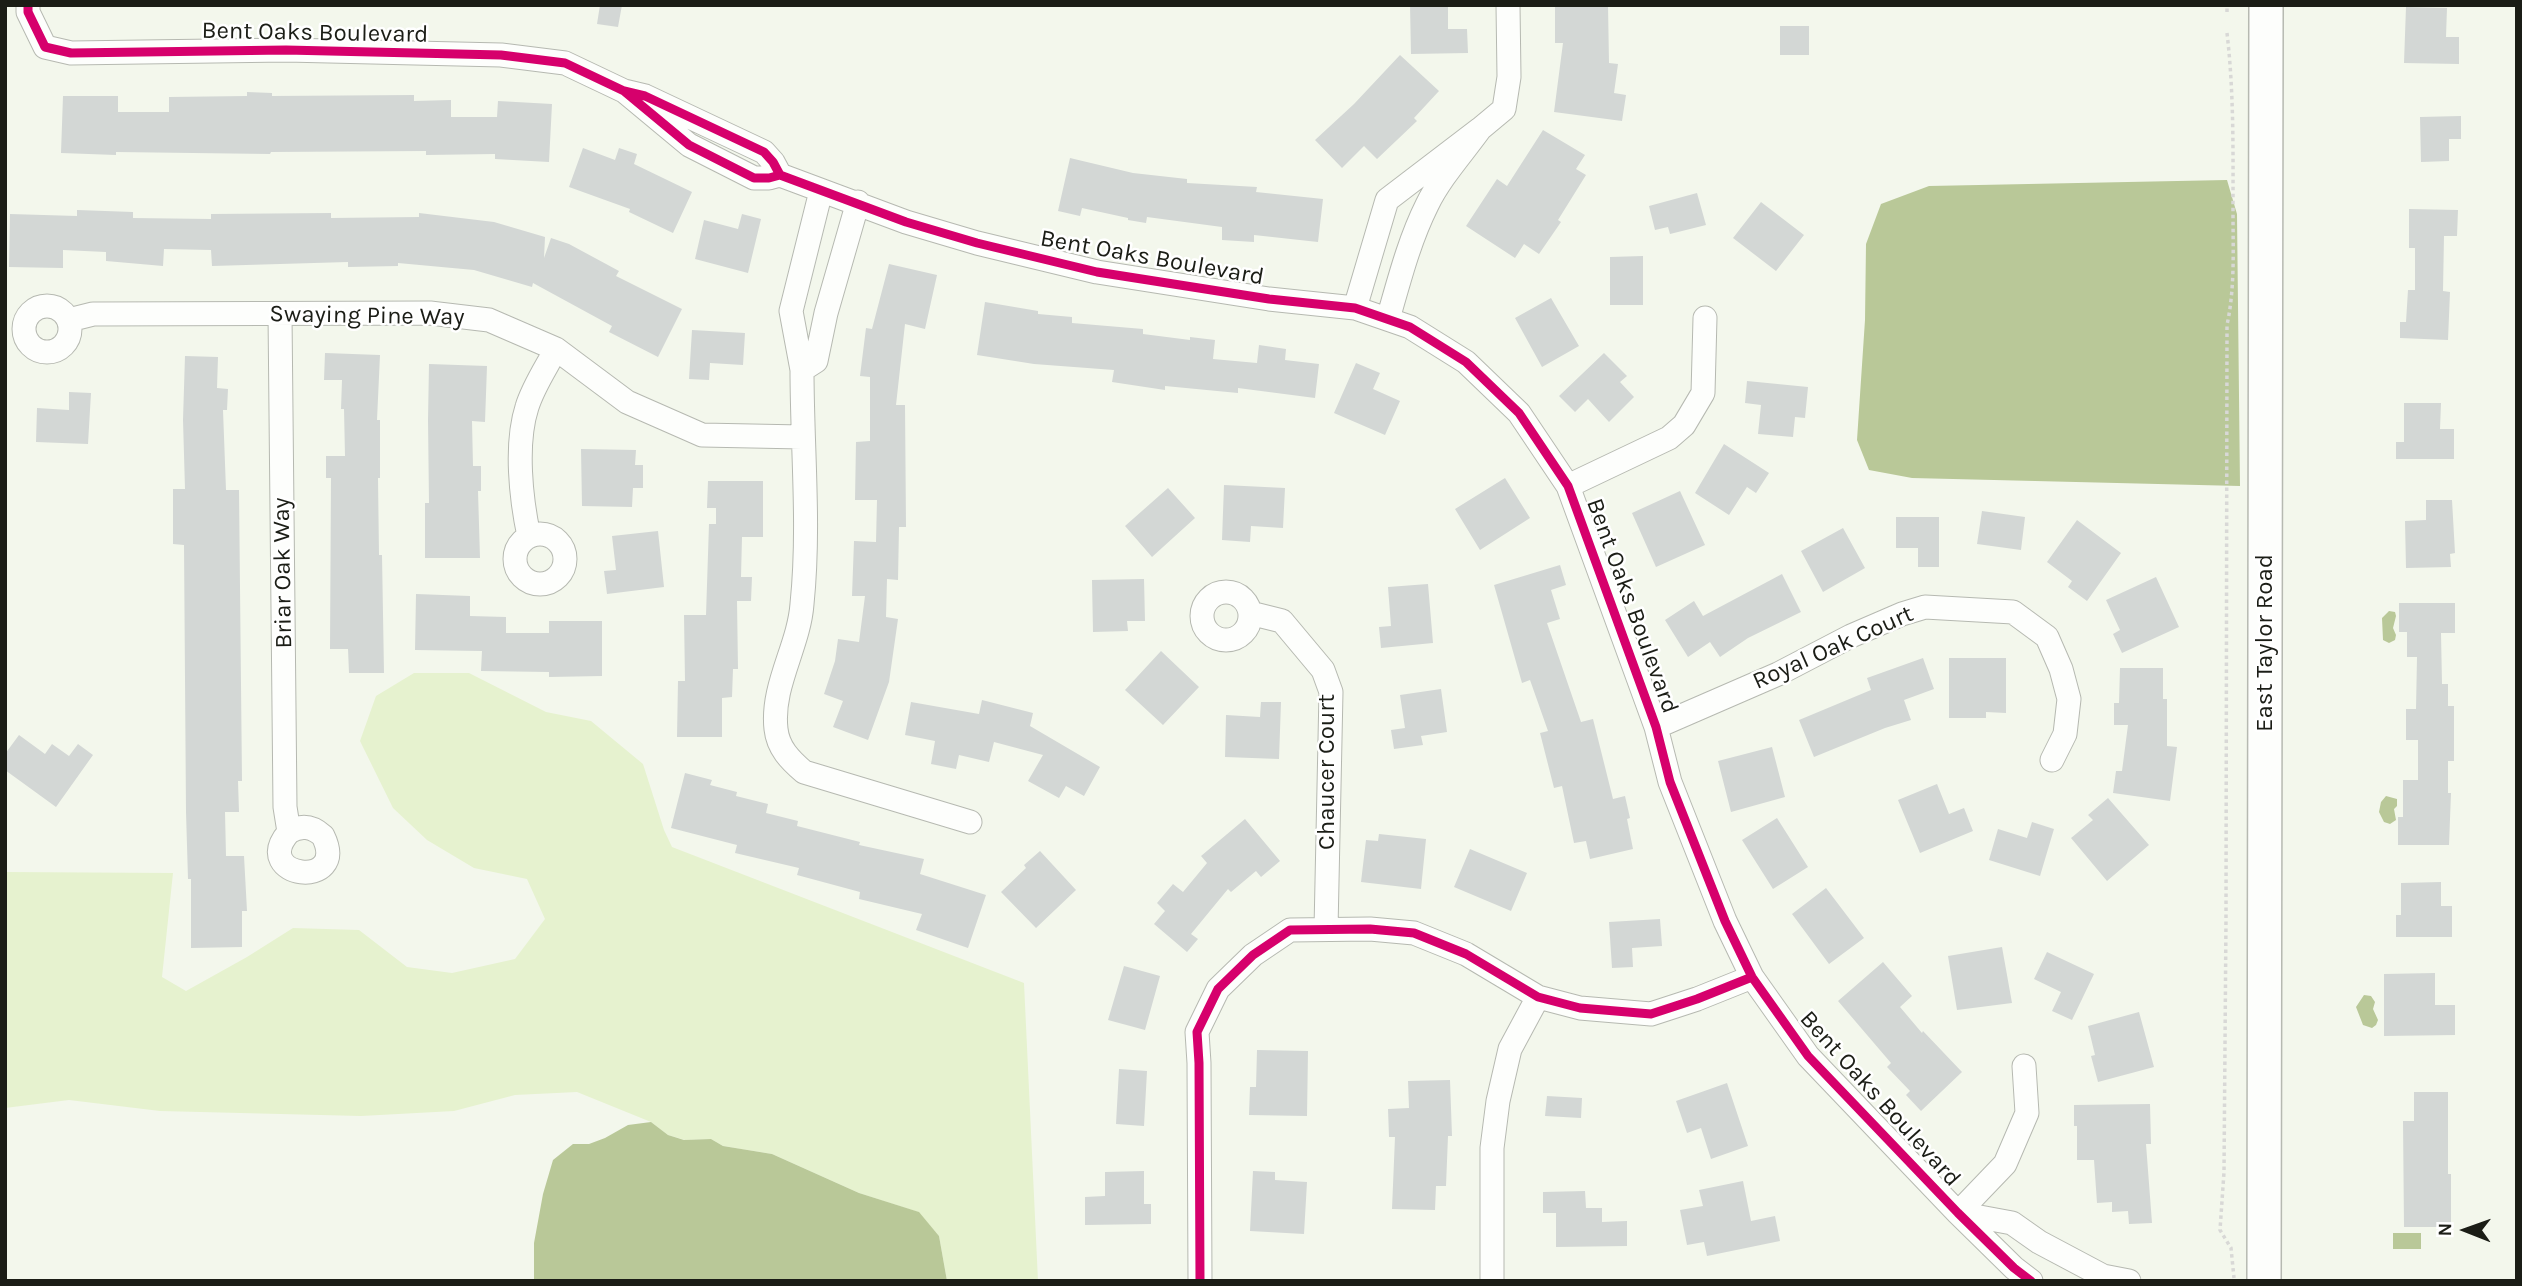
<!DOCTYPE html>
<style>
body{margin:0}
#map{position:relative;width:2522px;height:1286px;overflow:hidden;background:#f3f7ec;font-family:Karla,sans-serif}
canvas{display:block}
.frame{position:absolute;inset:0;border:7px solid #1b1d16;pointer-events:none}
.north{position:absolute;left:2431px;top:1195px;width:70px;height:70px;-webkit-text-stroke:5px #fff;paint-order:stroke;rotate:271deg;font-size:19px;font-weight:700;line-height:28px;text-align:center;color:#1b1d16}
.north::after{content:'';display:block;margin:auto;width:24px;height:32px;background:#1b1d16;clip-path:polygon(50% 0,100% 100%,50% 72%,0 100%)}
</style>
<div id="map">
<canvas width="2522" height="1286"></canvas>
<div class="frame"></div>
<div class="north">N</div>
</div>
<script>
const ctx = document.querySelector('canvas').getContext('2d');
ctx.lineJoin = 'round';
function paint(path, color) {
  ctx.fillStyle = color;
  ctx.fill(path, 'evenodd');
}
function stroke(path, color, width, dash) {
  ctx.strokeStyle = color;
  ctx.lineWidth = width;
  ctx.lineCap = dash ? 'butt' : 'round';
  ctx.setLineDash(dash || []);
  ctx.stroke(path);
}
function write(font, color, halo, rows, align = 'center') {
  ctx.font = font + ' Karla,sans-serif';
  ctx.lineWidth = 5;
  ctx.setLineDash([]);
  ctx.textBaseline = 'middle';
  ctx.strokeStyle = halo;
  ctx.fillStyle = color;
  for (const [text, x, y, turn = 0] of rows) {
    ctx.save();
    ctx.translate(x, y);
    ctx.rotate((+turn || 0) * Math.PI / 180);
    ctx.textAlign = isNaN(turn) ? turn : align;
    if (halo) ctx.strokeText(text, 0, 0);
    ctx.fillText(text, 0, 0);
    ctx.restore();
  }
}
paint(new Path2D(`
 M414 673H469L546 712 591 721 643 764 664 830 672 847 1024 983 1038 1281H947L939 1236 918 1212 859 1193 772 1154 723 1146 711 1139 685 1140 668 1135 651 1122 577 1092 515 1095 454 1111 361 1116 160 1111 69 1100 5 1108V872L173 873 162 977 186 991 247 957 293 928 359 930 407 967 452 973 515 959 545 919 527 879 474 868 427 840 393 808 360 741 376 696Z`), '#e6f2cf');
paint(new Path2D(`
 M2227 180 2237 214 2240 486 1912 478 1869 470 1857 440 1865 320 1866 244 1881 204 1929 186Z
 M2389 611 2395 612 2396 616 2393 628 2396 635 2395 640 2389 643 2383 640 2382 618Z
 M2386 796 2397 799V806L2394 809 2396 820 2390 824 2384 822 2379 812 2381 802Z
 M2364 995 2371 996 2375 1002 2373 1009 2378 1020 2376 1025 2372 1028 2363 1025 2356 1007Z
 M651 1122 668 1135 684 1140 711 1139 723 1146 772 1154 859 1193 919 1212 939 1236 947 1281H534V1243L543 1194 553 1160 573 1144H589L605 1138 628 1125Z
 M2393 1233H2421V1249H2393Z`), '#b9c898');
paint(new Path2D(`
 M600 5H622L618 27 597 24Z
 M1410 5H1448V29H1467L1468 53 1411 54Z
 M1555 5H1608L1609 63 1618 64 1614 93 1626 95 1622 121 1554 112 1563 43H1555Z
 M2406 7 2447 8 2446 37H2459V64L2404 63Z
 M1780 26H1809V55H1780Z
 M1400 55 1439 91 1414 118 1417 121 1377 159 1364 146 1342 168 1315 140 1354 104Z
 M247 92 272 93V96L414 95V101L451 100V117H497L498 101 552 104 549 162 495 159V154L426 155V151L271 152 270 154 116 152V155L61 153 63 96H118V112H169V97L247 96Z
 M2461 116V139H2449V161L2421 162 2420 117Z
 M1543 130 1585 155 1576 169 1586 175 1558 220 1561 222 1539 254 1524 244 1515 258 1466 226 1497 179 1507 186Z
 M583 148 615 160 619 148 637 154 634 164 692 192 673 233 629 212 630 209 569 187Z
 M1070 158 1133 173 1187 179V183L1257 187 1256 192 1323 199 1318 242 1254 235V242L1222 240V227L1147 217 1146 223 1128 220V218L1082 208 1080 216 1058 211Z
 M1697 193 1706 225 1670 234 1668 227 1655 230 1649 206Z
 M1761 202 1804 235 1776 271 1733 238Z
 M2409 209 2458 210 2457 236H2444L2443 291 2450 292 2448 340 2400 338V322H2406L2408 290H2415V248H2409Z
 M77 210 133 212V218L211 219V214L331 213V218L419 217V213L494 222 545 237 544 258 551 238 569 244 619 271 616 276 682 309 658 357 609 332 612 326 533 283 532 287 474 270 398 263V266L348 267V262L212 266 211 250 164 249 163 266 106 261V252L63 250V268L9 267 10 214 77 216Z
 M742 214 761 219 748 273 695 259 704 220 738 229Z
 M1643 256V305H1610V257Z
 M889 264 937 275 925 329 905 324 896 405H905L906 527H899L898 580 887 579 886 617 898 619 889 682 868 740 833 727 843 701 824 694 835 661 838 639 859 642 865 596H852L854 541 876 542 877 500H855L856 442 870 441V377L860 376 866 328 872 329Z
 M1551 298 1579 346 1542 367 1515 318Z
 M985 302 1038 311V314L1072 317V323L1143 329V334L1190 340V337L1215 340 1213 359 1257 363 1259 345 1286 349 1285 360 1319 364 1315 398 1238 388V393L1165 386V390L1112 382 1114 370 1034 364 977 355Z
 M692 330 745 333 743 365 710 363 709 380 689 379Z
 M325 353 380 355 377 420H380V478H378L379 555H382L384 673H349L348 649H330L331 478H326V456H345L344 409H341L342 380H324Z
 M1604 353 1627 376 1620 382 1634 397 1609 422 1588 399 1575 412 1559 396Z
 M185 356 218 357 217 388 228 389 227 410H223L226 490H239L242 781H238L239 812H225L226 856H244L247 911H242V947L191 948V879H188L186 812 184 545 173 544V489H185L183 420Z
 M1356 363 1380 373 1373 389 1400 401 1385 435 1334 413Z
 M429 364 487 366 485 422 472 421 473 466H481V491H478L480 558H425V503H429L428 420Z
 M1747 381 1808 387 1805 418 1795 417 1793 437 1758 434 1761 405 1745 403Z
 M69 392 91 393 88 444 36 442 37 408 69 410Z
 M2404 403H2441L2440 429H2454V459H2396V442H2404Z
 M1724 444 1769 473 1756 493 1747 487 1729 515 1695 493Z
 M581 449 636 450 635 465H643V488H633L632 507 582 506Z
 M1505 478 1530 518 1480 550 1455 509Z
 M708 481H763V537H742L741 577H752L751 601H737L738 669H733L732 697 722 698V737H677L678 681H685L684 615H706L709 524H716V508H707Z
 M1224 485 1285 488 1283 528 1251 526 1250 542 1222 540Z
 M1168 488 1195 518 1152 557 1125 526Z
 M1680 491 1705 545 1656 567 1632 513Z
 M2426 500H2452L2455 553 2450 554 2451 567 2406 568 2405 521 2426 520Z
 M1982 511 2025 517 2021 550 1977 544Z
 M1896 517H1939V567H1918V548H1896Z
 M2077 520 2121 553 2087 601 2068 587 2072 581 2047 562Z
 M1843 528 1865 568 1823 592 1801 551Z
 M658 531 664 587 607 594 604 571 616 570 612 536Z
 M1560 565 1566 585 1551 590 1560 619 1547 623 1581 722 1593 719 1613 799 1625 796 1630 818 1627 819 1633 849 1590 859 1586 841 1574 843 1562 786 1554 788 1540 733 1548 731 1530 680 1522 683 1494 585Z
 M1782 574 1801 612 1748 638 1720 657 1710 642 1688 657 1665 620 1694 601 1703 616Z
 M2156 577 2179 627 2122 653 2113 634 2120 630 2106 600Z
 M1144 579 1145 621H1127L1128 631 1093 632 1092 580Z
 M1428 584 1433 643 1381 648 1379 627 1391 626 1388 587Z
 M416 594 470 596V616L506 617V633H549V621H602V676L549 677V672L481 671 482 651 415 650Z
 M2399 603H2455V633H2441L2442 684H2448V706H2454V761H2448V793H2451L2449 845H2398V817H2403V780H2418V740H2406V709H2416L2417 657H2407V632H2399Z
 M1161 651 1199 687 1163 725 1125 690Z
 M1923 658 1934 689 1904 700 1911 720 1885 728 1814 757 1799 720 1871 690 1867 678Z
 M1949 658H2006V713L1986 712V718H1949Z
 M2120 668H2163V699H2167V746L2177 747 2170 801 2113 793 2116 771H2122L2128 725H2114V703H2119Z
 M1441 689 1447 732 1421 736 1423 745 1394 749 1391 730 1405 728 1400 695Z
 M982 700 1033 713 1030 726 1100 767 1084 796 1066 786 1059 798 1028 781 1043 755 994 742 989 762 959 755 956 769 931 764 935 741 905 735 911 702 979 714Z
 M1261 702H1281L1279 759 1225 757 1226 715 1260 717Z
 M19 735 45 754 52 744 69 756 78 744 93 755 56 807 5 770V754Z
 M1772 747 1785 797 1731 812 1718 761Z
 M685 773 712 780 710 785 737 792 736 796 768 804 766 813 798 821 797 826 860 842 859 845 924 859 920 874 986 895 968 948 916 930 922 914 859 899 860 892 797 875 799 868 735 853 737 845 671 828Z
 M1937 784 1949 814 1964 808 1973 831 1920 853 1898 800Z
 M2108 798 2149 845 2107 881 2071 838 2093 820 2088 815Z
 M1777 818 1808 867 1773 889 1742 840Z
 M1245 819 1280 861 1261 877 1256 871 1231 892 1228 889 1191 934 1198 939 1187 952 1154 924 1165 911 1157 903 1173 884 1183 892 1207 863 1201 856Z
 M2032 822 2054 829 2040 876 1989 860 1998 829 2027 838Z
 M1379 834 1426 839 1421 889 1361 882 1366 840 1378 841Z
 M1470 849 1527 873 1511 911 1454 887Z
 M1040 851 1076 890 1036 928 1001 892 1026 868 1024 865Z
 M2441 882V906H2452V937H2396V915H2401V883Z
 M1826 888 1864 938 1829 964 1792 914Z
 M1660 919 1662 946 1632 948 1633 967 1612 968 1609 922Z
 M2002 947 2012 1003 1957 1010 1948 956Z
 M2047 952 2094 974 2072 1020 2052 1011 2061 992 2034 979Z
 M1883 962 1912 996 1900 1007 1922 1033 1923 1031 1962 1072 1921 1111 1906 1095 1910 1091 1887 1067 1891 1063 1838 1001Z
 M1124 966 1160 976 1145 1030 1108 1020Z
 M2435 973V1005H2455V1035L2384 1036V974Z
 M2139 1012 2154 1067 2098 1082 2091 1056 2095 1055 2088 1026Z
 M1257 1050 1308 1051 1307 1116 1249 1115 1250 1087H1256Z
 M1119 1069 1147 1071 1144 1126 1116 1124Z
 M1450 1080 1452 1136H1448L1446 1186H1436L1435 1210 1392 1209 1395 1137H1389L1388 1109 1409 1108 1408 1081Z
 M1727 1083 1748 1146 1711 1159 1701 1128 1687 1133 1676 1101Z
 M2414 1092H2448V1174H2451V1227H2404L2403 1121H2414Z
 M1547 1096 1582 1098 1581 1118 1545 1116Z
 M2150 1104 2151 1144H2146L2152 1223 2129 1224 2128 1211 2112 1212V1202L2097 1203 2094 1160H2077V1126H2074V1105Z
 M1144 1171V1204H1151V1224L1085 1225V1197L1105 1196V1172Z
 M1253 1171 1275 1172V1180L1307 1182 1304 1234 1250 1231Z
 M1743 1181 1751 1221 1775 1216 1780 1241 1707 1256 1704 1242 1687 1245 1680 1210 1703 1206 1699 1190Z
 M1585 1191 1586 1208H1602V1222L1627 1221V1246L1556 1247V1213H1543V1192Z`), '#d3d7d5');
const minor = new Path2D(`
 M28 5V12L45 47 71 53 286 50 501 55 565 63 624 91 689 145 754 178H769L780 175 773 162 764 152 645 96 624 91
 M1480 129 1504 109 1509 77 1508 5
 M780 175 906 222 977 243 1097 272 1269 299 1355 308 1410 327 1466 362 1519 413 1568 486 1656 727 1670 782 1725 921 1752 977 1808 1056 1958 1213 2014 1268 2031 1281
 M821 191 791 311 802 370 816 361 826 313 858 202
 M24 329a23 23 0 1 1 46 0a23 23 0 1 1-46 0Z
 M1355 308 1387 200 1480 129C1462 154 1440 178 1427 205 1409 241 1399 281 1388 319
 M280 314 285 807 289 832C249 878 350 891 323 836 312 826 301 825 289 832
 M69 320 93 314 430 313 489 320 556 349 627 402 702 435 802 437
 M802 370C802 448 810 526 802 604 799 646 771 686 776 729 778 748 790 760 804 772L970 822
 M1568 486 1669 438 1684 425 1703 393 1705 318
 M515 559a25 25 0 1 1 50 0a25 25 0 1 1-50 0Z
 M529 536C521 499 515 444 527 407 533 387 546 368 556 349
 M1202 616a24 24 0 1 1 48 0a24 24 0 1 1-48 0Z
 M1250 613 1282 621 1323 670 1331 692 1326 929
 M1656 727 1778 674 1851 636 1902 614 1925 607 2013 612 2047 637 2061 669 2069 699 2065 734 2052 760
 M1958 1213 2012 1223 2039 1242 2103 1276 2129 1281
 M1958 1213 2005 1164 2027 1113 2024 1066
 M1200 1281 1199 1063 1197 1032 1218 989 1253 955 1290 930 1370 929 1414 933 1466 954 1538 997 1580 1008 1651 1014 1697 999 1752 977
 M1492 1281V1148L1498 1101 1510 1049 1538 997`);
const secondary = new Path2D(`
 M2264 1281 2266 5`);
stroke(minor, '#b6b9b1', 25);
stroke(secondary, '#b6b9b1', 36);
stroke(new Path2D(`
 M2227 12V5
 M2227 33C2234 93 2233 152 2233 212 2233 250 2235 288 2227 325L2226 918 2224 1172 2220 1230 2231 1248 2234 1278`), '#d8d8d6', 3.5, [3.5, 3.5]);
stroke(minor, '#fdfefc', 23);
stroke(secondary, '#fdfefc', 33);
stroke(new Path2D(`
 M28 5V12L45 47 71 53 286 50 501 55 565 63 624 91 689 145 754 178H769L780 175 773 162 764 152 645 96 624 91
 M780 175 906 222 977 243 1097 272 1269 299 1355 308 1410 327 1466 362 1519 413 1568 486 1656 727 1670 782 1725 921 1752 977 1808 1056 1958 1213 2014 1268 2031 1281
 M1200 1281 1199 1063 1197 1032 1218 989 1253 955 1290 930 1370 929 1414 933 1466 954 1538 997 1580 1008 1651 1014 1697 999 1752 977`), '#d6006c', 9);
write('24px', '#1b1d16', '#fff', [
 ["Bent Oaks Boulevard",315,33,1],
 ["Bent Oaks Boulevard",1152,258,10],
 ["Swaying Pine Way",367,316,1],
 ["Briar Oak Way",283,573,-91],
 ["Bent Oaks Boulevard",1632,606,70],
 ["East Taylor Road",2265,643,-90],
 ["Royal Oak Court",1833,648,-24],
 ["Chaucer Court",1327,772,-90],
 ["Bent Oaks Boulevard",1880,1099,48]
]);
</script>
